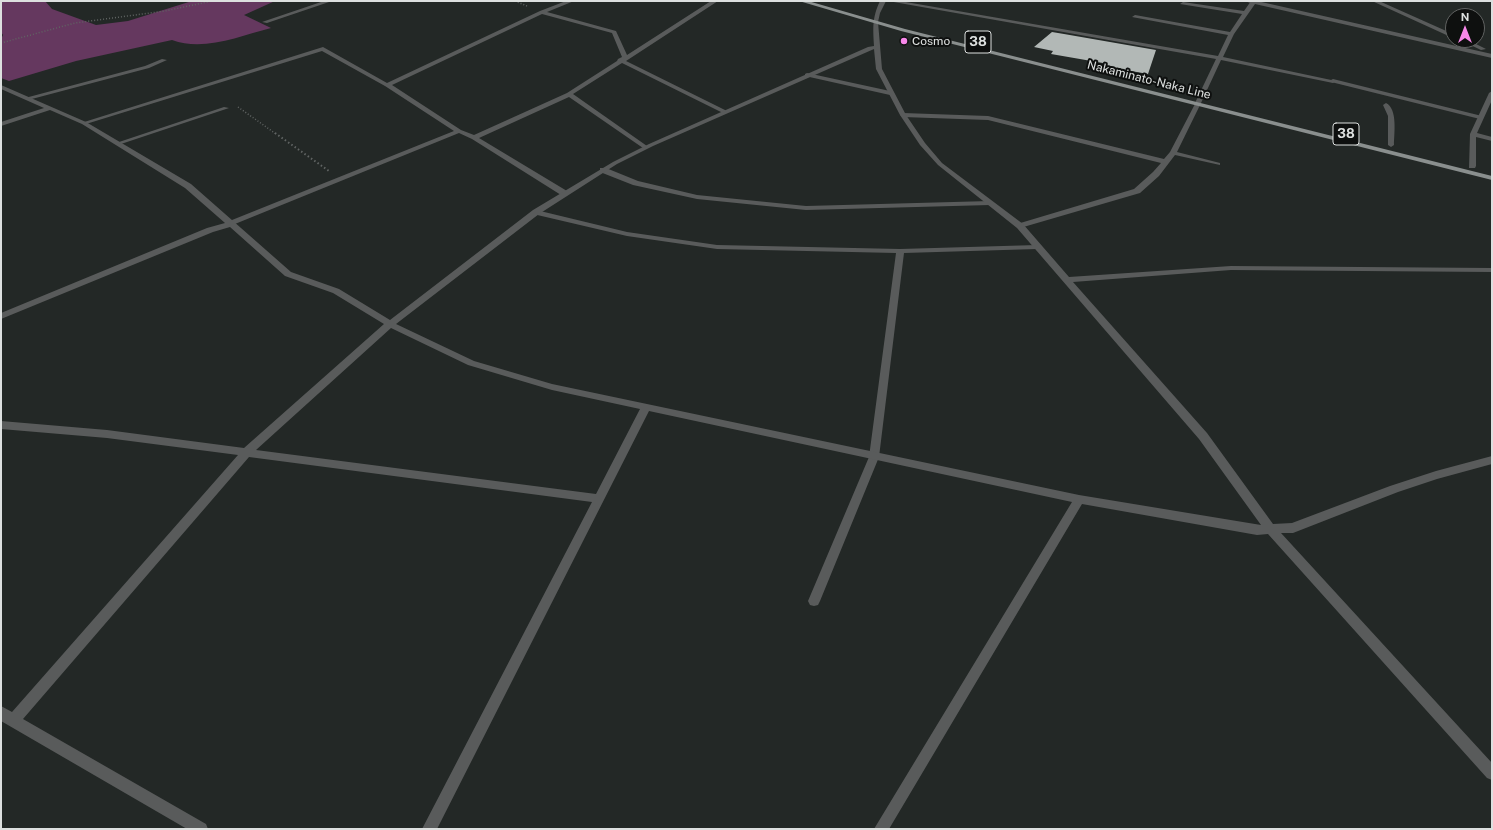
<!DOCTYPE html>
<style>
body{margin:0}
#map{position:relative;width:1493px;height:830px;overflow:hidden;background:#232826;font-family:"Public Sans",sans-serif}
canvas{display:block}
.frame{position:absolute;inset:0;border:2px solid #dde0df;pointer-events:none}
.north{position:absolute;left:1445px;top:8px;width:40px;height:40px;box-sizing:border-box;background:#0e100f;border:1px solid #616362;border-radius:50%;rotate:0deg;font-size:11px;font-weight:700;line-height:16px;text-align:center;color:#dde0df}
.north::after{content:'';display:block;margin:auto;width:14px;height:18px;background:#f888ea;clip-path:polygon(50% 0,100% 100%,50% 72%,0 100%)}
</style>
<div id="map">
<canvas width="1493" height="830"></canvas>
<div class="frame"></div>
<div class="north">N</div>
</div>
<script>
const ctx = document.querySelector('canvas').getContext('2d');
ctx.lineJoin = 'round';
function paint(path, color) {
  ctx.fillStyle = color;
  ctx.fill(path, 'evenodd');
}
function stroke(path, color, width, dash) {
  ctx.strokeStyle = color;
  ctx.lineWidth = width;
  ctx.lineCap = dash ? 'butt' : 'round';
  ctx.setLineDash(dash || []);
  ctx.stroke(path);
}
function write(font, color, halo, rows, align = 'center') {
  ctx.font = font + ' "Public Sans",sans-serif';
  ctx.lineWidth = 4;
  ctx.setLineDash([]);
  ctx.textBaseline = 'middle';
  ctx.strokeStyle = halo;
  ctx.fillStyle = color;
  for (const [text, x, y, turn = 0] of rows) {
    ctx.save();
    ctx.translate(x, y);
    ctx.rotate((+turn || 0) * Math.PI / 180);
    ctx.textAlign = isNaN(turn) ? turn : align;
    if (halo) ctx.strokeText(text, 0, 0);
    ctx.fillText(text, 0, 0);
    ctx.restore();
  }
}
paint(new Path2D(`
 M1 1H45L52 9 96 25 128 21 192 1H275L244 15 271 28C239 36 204 52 172 40L76 61 9 81 1 78V39L3 35 1 32Z`), '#65385f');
paint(new Path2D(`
 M1052 32 1064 34 1156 50 1148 74 1103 66V63L1051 54 1053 51 1034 47Z`), '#b2b8b6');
stroke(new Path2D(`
 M515 1 527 6
 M1 43 75 23 165 11 212 1
 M238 107 276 134`), '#606463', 1.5, [1, 2]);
stroke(new Path2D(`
 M275 133 329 171`), '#606463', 2, [1.5, 2.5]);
paint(new Path2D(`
 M566 1H574L547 12 616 31 627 55 711 1H718L626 61 727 111V113H723L622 63 573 94 647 146V148H643L569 97 479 138 567 191V195H561L472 139 459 133 230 226H227V222L454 131 385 86 322 51 86 124 81 123 323 47 387 83 540 11ZM542 14 612 33 622 57 618 59 617 61 567 93 474 135 461 130 392 85Z
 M1244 1H1256L1257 2 1254 4Z
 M162 59 167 60 149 68 28 100 25 98 145 66Z
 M807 73 890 91 893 93 890 95 805 76V74Z
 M1333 79 1482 116 1483 117 1480 119 1331 82V80Z
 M1196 102 1201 103 1177 152 1220 163V165L1175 155 1159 176 1140 193 1020 228H1017V224L1134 189 1153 172 1161 163 988 120 903 117 900 115 903 113 988 116 1164 159 1170 152Z
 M1386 103C1398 109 1394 134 1394 145L1391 147 1388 145V116L1383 105Z
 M224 107 229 108 121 144 116 143Z
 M600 168H606L638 181 697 195 806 206 990 201 994 203 990 205 806 210 697 199 633 185 600 172Z
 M533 210H536L627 232 717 245 900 249 1037 245 1041 247 1037 249 904 253 879 457 820 601 818 605 814 606 810 605 808 601 869 457 896 253 717 249 627 236 533 214Z`), '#595b5b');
paint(new Path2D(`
 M324 1H332L267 23 262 22Z
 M880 1H886L880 13 878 22 882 69 906 115 925 143 942 163 1023 224 1069 277 1231 266 1492 268V272L1231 270 1073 282 1207 433 1273 524 1292 523 1390 486 1436 471 1492 456V464L1437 479 1398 492 1293 533H1281L1492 763V780L1487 778 1268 534 1257 535 1082 504 889 829H874L1072 502 649 411 437 829H422L592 502 249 457 23 719 206 824 208 829H187L1 721V706L12 712 238 455 107 438 1 429V421L107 430 244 448 384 324 333 293 285 276 230 227 213 232 1 319V313L207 228 225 223 185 188 82 124 50 110 1 126V122L44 108 1 89V85L86 122 191 184 291 272 339 289 390 320 533 210 613 162 649 144 868 47 874 46C873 27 872 18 880 1ZM874 49 876 69 900 115 920 145 938 165 1017 228 1199 439 1261 525 1079 495 552 384 474 361 396 324 539 214 617 164 653 146ZM391 328 468 365 552 390 640 409 596 494 256 450Z
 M888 1H900L1218 56 1228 35 1132 17 1135 15 1230 32 1242 14 1180 4 1183 2 1244 11 1251 1H1257L1492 54V58L1255 4 1234 34 1223 57 1336 81 1333 83 1221 60 1201 103 1198 105 1195 103 1216 59Z
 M1372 1H1379L1453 34V38Z
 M1460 40H1468L1486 49 1481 50Z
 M1492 91V100L1477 133 1492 137V141L1476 137V166L1475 168H1469L1470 134 1489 93Z`), '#595b5b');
paint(new Path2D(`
 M799 1H808L905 29 1492 176V180L901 31Z`), '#8a8f8e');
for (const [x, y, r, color] of [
 [904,41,4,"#f888ea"]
]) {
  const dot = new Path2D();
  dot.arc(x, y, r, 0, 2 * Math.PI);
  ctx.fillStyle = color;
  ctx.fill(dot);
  stroke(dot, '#0e100f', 1.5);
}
write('12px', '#dde0df', '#0e100f', [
 ["Cosmo",912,41]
], 'left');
write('12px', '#dde0df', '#0e100f', [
 ["Nakaminato-Naka Line",1149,80,14]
]);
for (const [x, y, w] of [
 [978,42,26],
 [1346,134,26]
]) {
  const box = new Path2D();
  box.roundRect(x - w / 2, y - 11, w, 22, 3);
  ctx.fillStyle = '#0e100f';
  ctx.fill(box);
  stroke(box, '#dde0df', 1);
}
write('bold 13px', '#dde0df', null, [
 ["38",978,42],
 ["38",1346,134]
]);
</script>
